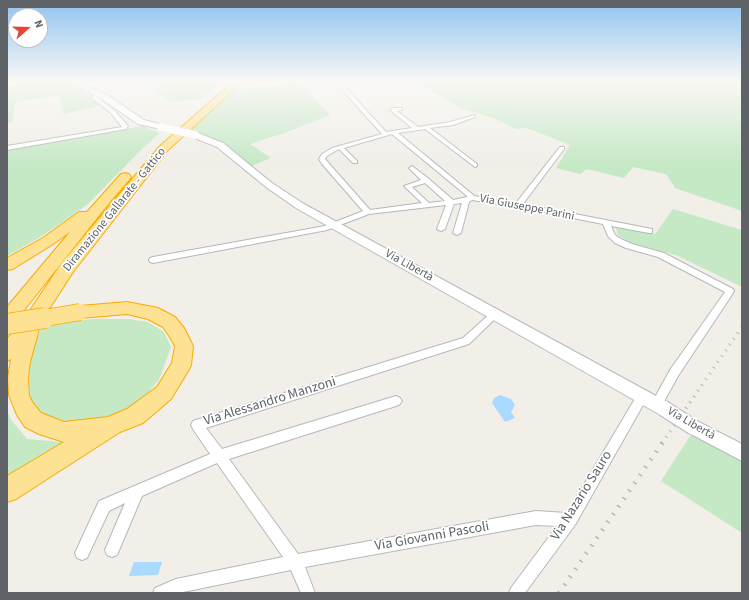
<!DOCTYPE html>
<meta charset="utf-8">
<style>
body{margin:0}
#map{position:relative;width:749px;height:600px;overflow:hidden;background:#f1efe8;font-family:"Source Sans 3",sans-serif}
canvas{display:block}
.frame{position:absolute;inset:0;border:8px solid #5f6368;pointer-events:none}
.north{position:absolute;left:8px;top:8px;width:40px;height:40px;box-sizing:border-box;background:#fff;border:1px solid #bfc1c3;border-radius:50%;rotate:70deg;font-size:11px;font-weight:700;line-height:16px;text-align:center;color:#5f6368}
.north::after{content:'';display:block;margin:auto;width:14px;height:18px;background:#ea4335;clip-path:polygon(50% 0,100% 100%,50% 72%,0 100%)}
</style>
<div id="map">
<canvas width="749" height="600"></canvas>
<div class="frame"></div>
<div class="north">N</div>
</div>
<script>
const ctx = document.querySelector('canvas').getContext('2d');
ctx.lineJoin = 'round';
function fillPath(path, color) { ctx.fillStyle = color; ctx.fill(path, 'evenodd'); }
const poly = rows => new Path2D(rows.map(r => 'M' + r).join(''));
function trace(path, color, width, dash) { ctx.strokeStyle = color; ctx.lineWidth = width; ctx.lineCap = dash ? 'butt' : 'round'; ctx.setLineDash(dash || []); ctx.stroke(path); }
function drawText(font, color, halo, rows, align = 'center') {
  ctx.font = font + ' "Source Sans 3",sans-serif'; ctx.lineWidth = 3.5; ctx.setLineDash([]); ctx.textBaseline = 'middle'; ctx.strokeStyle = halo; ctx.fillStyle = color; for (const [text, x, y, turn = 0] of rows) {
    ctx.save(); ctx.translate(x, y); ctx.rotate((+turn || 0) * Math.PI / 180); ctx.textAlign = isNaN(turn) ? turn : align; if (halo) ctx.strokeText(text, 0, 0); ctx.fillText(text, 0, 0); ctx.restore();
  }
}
fillPath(poly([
 [29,82,70,82,107,104,64,114,58,96,15,102,12,122,7,123,7,87],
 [151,82,222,82,201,99,172,102,158,93],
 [299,82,330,115,284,133,250,144,271,158,251,166,225,144,207,136,192,131,192,129,235,90],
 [416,82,742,82,742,211,675,188,666,174,633,167,624,178,587,169,580,174,556,168,570,145,527,128,516,129,493,118,461,108],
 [143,126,160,133,142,149,88,204,42,236,7,256,7,149],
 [673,209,742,230,742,287,676,255,631,243,618,235,616,228,655,234],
 [93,319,129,319,148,322,164,332,171,347,159,380,136,406,112,417,76,423,47,418,31,400,27,363,33,347,43,325],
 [7,412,12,421,27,439,61,442,68,445,7,483],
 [692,433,742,462,742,533,661,481]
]), '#c5e8c5');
fillPath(poly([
 [500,395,511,399,515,405,511,412,515,418,505,422,492,403,494,398],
 [134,562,162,562,158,575,129,576]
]), '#aadaff');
const street = poly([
 [333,82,337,82,348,90,386,132,412,128,391,111,390,110,393,108,402,108,402,110,397,111,418,127,450,122,475,115,475,117,453,125,430,128,477,164,477,166,475,167,425,129,398,133,472,194,474,196,516,203,560,147,564,147,564,149,523,204,652,229,652,233,649,233,611,226,615,235,621,239,632,244,664,253,733,289,734,291,733,293,678,376,661,407,657,409,653,407,651,404,653,401,670,370,725,292,658,257,626,248,615,243,608,236,603,224,518,207,472,200,469,202,461,233,457,235,453,233,462,203,454,204,445,229,441,231,437,229,446,205,369,214,327,230,153,263,150,262,149,260,150,258,153,257,325,226,363,211,322,164,319,159,322,154,332,148,382,134,344,92,333,82],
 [392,134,467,196,467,197,453,200,429,179,412,166,409,168,421,180,404,186,422,203,370,210,325,159,327,156,339,149,353,163,357,163,357,161,344,148,392,134],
 [425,183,445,201,429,203,412,187,425,183],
 [98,93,100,94,97,97,115,111,128,126,126,129,7,150,7,146,122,127,111,113,92,98,92,96,98,93],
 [495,311,498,312,500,314,498,316,469,344,206,428,222,449,396,396,400,398,402,401,400,404,396,406,229,459,298,554,536,511,567,513,639,392,643,390,647,392,648,395,647,398,575,525,525,593,509,593,511,588,557,526,536,525,305,567,315,593,301,593,291,570,178,593,153,593,155,588,176,579,283,557,217,463,142,496,117,555,112,557,107,555,105,550,125,503,109,511,87,558,82,560,77,558,75,553,99,501,210,454,193,429,191,425,193,421,463,338,492,312,495,311]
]);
const secondary = poly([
 [14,82,25,82,7,87,7,83,14,82],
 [72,82,79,82,109,96,144,120,164,125,165,127,161,129,138,124,103,100,72,82],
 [192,133,198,133,223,143,272,183,304,204,669,403,671,408,669,413,663,415,657,413,296,208,266,187,217,147,192,137,191,135,192,133],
 [693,419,742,444,742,461,687,432,685,427,687,422,693,419]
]);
const highway = poly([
 [233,82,242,82,168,150,73,272,38,326,39,329,30,362,28,378,29,395,32,402,41,413,64,422,108,417,127,409,157,387,172,363,175,346,170,337,163,327,148,319,127,314,80,318,74,317,71,312,74,307,80,306,127,302,158,308,175,317,184,328,193,346,191,365,188,371,171,399,143,423,120,432,16,499,7,502,7,476,64,442,39,434,25,427,17,415,9,395,8,378,11,359,7,361,7,339,31,309,61,264,160,146,233,82],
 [125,173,129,174,131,177,129,180,109,203,13,324,7,326,7,307,70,232,53,244,13,269,7,270,7,258,43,238,79,212,87,212,121,174,125,173]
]);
trace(street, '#b5b8bc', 2);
trace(secondary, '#b6babf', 2);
trace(highway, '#f9ab00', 2);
fillPath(street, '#fff');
fillPath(secondary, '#fff');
fillPath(highway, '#fde293');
trace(poly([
 [662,443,742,327]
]), '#b6b7b8', 3.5, [1, 6]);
trace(poly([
 [559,593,663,442]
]), '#b6b7b8', 4.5, [1.5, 8]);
const secondaryBridgeFar1 = poly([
 [161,127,195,135]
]);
const secondaryBridge = poly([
 [663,408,693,427]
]);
const highwayBridgeFar1 = poly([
 [39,319,80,312]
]);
const highwayBridge = poly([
 [7,324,45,318]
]);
trace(secondaryBridgeFar1, '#b6babf', 8, []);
trace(secondaryBridge, '#b6babf', 17, []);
trace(highwayBridgeFar1, '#f9ab00', 18, []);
trace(highwayBridge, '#f9ab00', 22, []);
trace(secondaryBridgeFar1, '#fff', 8);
trace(secondaryBridge, '#fff', 15);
trace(highwayBridgeFar1, '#fde293', 16);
trace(highwayBridge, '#fde293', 20);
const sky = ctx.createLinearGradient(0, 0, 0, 166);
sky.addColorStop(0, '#8fc3f1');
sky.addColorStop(0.49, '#f9f8f5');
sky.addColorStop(1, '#f9f8f500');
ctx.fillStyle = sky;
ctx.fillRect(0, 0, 749, 166);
drawText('12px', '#5f6368', '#fff', [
 ["Via Giuseppe Parini",527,208,11],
 ["Diramazione Gallarate - Gattico",115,210,-51],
 ["Via Libertà",409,266,29],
 ["Via Libertà",691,424,30]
]);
drawText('14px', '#5f6368', '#fff', [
 ["Via Alessandro Manzoni",270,402,-17],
 ["Via Nazario Sauro",582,496,-58],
 ["Via Giovanni Pascoli",432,537,-10]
]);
</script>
